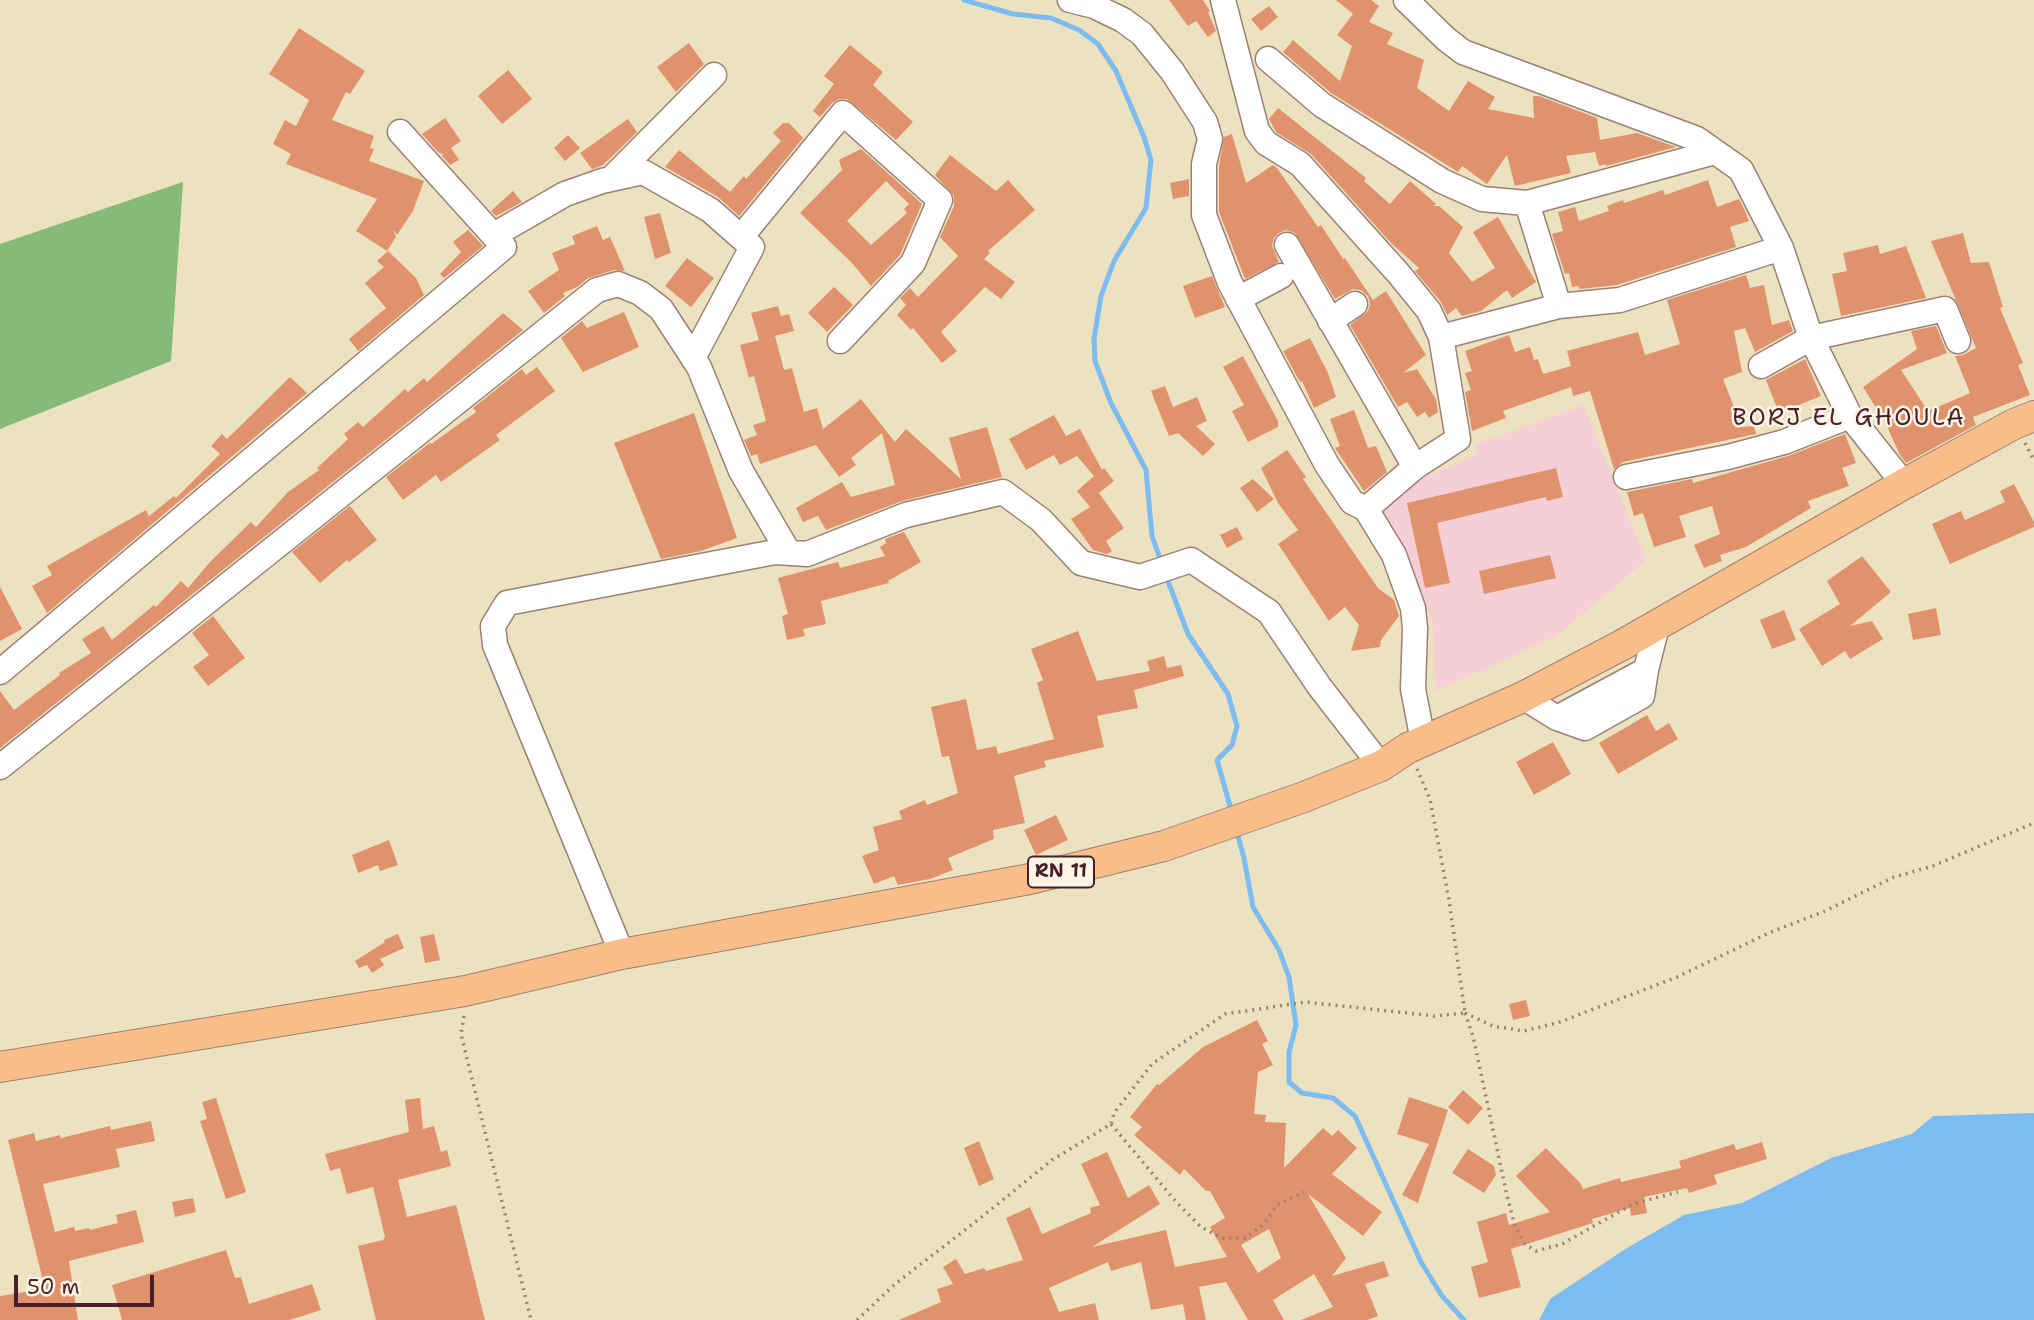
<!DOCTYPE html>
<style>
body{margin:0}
#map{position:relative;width:2034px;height:1320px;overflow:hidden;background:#ede2c0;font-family:"Shantell Sans",sans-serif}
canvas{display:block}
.scale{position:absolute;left:14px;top:1275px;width:140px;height:32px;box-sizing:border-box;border:4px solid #4a1f2b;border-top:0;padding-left:9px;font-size:21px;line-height:24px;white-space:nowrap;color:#4a1f2b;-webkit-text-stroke:5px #fcf5e5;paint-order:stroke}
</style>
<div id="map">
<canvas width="2034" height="1320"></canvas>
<div class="scale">50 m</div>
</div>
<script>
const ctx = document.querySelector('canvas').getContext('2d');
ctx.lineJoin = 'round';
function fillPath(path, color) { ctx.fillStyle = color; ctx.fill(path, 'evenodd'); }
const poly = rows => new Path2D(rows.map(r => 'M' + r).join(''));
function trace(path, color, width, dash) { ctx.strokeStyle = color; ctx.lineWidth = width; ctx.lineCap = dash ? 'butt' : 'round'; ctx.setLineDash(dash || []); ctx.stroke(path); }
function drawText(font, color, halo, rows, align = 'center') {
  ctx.font = font + ' "Shantell Sans",sans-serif'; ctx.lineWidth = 5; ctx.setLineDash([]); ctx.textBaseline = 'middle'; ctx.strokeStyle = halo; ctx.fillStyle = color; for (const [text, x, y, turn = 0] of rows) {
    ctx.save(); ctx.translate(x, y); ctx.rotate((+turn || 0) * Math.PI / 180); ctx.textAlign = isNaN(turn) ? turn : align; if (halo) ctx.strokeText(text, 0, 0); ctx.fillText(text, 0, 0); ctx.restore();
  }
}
fillPath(poly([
 [1584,405,1646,560,1558,635,1436,691,1432,620,1403,554,1379,513,1425,477,1477,455,1474,445]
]), '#f6cfd6');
fillPath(poly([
 [183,182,171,361,0,429,0,244]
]), '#84bb78');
fillPath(poly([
 [2034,1113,2034,1320,1539,1320,1550,1299,1627,1248,1684,1215,1742,1203,1831,1158,1912,1134,1933,1116]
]), '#7dbcf1');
trace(poly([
 [964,0,1013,14,1051,18,1079,30,1098,44,1116,71,1144,137,1151,160,1146,208,1114,261,1101,296,1094,339,1095,361,1111,403,1146,470,1152,536,1162,564],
 [1166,576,1188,634,1228,694,1237,726,1232,745,1217,760,1232,813],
 [1236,829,1244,858,1253,907,1279,950,1289,977,1296,1025,1289,1052,1289,1082,1302,1093,1333,1098,1355,1116,1421,1262,1442,1296,1464,1320]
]), '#7dbcf1', 5);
fillPath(poly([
 [1169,0,1203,0,1210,11,1208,12,1216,31,1208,37,1196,21,1188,26],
 [1336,0,1371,0,1379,6,1369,22,1393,33,1387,44,1424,60,1417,88,1449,111,1468,81,1495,97,1488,109,1534,118,1533,96,1539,96,1597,118,1600,140,1637,133,1676,147,1606,166,1605,164,1599,166,1595,152,1566,156,1571,173,1515,186,1507,155,1487,184,1462,166,1458,172,1331,93,1283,52,1293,40,1340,81,1352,46,1337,35,1353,14],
 [1269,6,1278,17,1261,31,1251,19],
 [299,28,365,71,350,94,346,92,332,120,374,136,370,148,374,149,369,161,424,181,413,211,397,235,393,230,396,237,387,251,356,231,377,199,286,164,291,154,273,144,285,120,296,126,309,100,269,74],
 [689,43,704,64,676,92,657,67],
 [850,45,883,72,873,85,913,122,896,140,847,99,839,99,832,103,820,117,813,111,834,84,824,76],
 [508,70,532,99,502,124,478,96],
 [1278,108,1366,178,1364,181,1390,204,1410,181,1436,204,1434,206,1439,206,1463,227,1449,253,1472,282,1495,268,1473,232,1498,217,1536,282,1512,298,1507,290,1481,311,1462,316,1456,308,1447,315,1441,302,1415,271,1419,268,1392,244,1311,154,1276,132,1269,119],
 [445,118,461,141,451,148,459,160,450,165,442,156,443,154,439,153,422,134],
 [628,119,637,132,603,165,592,169,580,153],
 [783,123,789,123,803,138,739,216,718,197,665,167,679,150,730,192,744,176,746,179,781,141,773,133],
 [1232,134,1246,183,1273,165,1277,168,1318,227,1321,225,1343,259,1345,258,1373,300,1386,291,1426,355,1403,373,1417,369,1436,399,1438,412,1429,418,1425,412,1417,417,1407,402,1398,407,1350,325,1368,311,1370,304,1368,296,1361,290,1353,289,1335,299,1295,233,1286,230,1279,233,1274,238,1272,246,1279,262,1245,279,1219,212,1219,166,1224,137],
 [568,135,580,148,565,161,554,148],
 [861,149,922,204,900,255,871,286,852,263,800,213,842,170,839,160],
 [886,181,909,204,904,209,907,213,871,245,847,221],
 [950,155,996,191,1008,180,1035,210,988,251,990,253,984,259,1015,282,1001,299,985,287,941,332,957,351,942,363,913,328,911,330,897,315,906,305,900,298,910,288,918,297,958,256,940,237,954,206,954,196,935,175],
 [1189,179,1189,196,1173,199,1170,183],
 [1708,180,1717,207,1739,199,1745,211,1749,221,1730,227,1736,247,1617,285,1580,289,1578,286,1572,287,1569,273,1565,274,1552,234,1563,231,1558,212,1575,207,1579,221,1609,211,1607,206,1623,200,1624,203,1663,190,1665,195],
 [513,191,522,202,496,216,491,211],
 [660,213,671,253,655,259,644,217],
 [597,226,603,240,610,237,625,271,614,270,588,278,577,287,563,293,565,296,544,313,528,291,559,270,552,253,575,244,572,236],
 [468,230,483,246,444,278,440,274,461,252,453,242],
 [1963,233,1971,263,1989,262,2003,307,2000,308,2023,363,2018,365,2030,395,1973,417,1976,425,1906,463,1900,455,1885,422,1863,387,1917,349,1911,331,1936,326,1947,353,1901,370,1926,408,1929,407,1931,410,1970,393,1955,356,1963,355,1976,348,1931,241],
 [1878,245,1880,254,1906,246,1926,298,1841,316,1832,274,1847,271,1843,253],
 [388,251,416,278,424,295,358,351,349,339,386,308,365,283,384,267,377,261],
 [687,258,714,278,691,307,665,286],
 [1746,275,1750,288,1764,285,1772,325,1789,320,1793,331,1755,352,1745,328,1734,331,1742,372,1723,379,1742,427,1754,426,1756,434,1623,462,1614,469,1590,391,1573,396,1571,387,1503,411,1506,418,1472,431,1465,392,1471,390,1465,373,1472,371,1465,351,1509,335,1515,352,1530,347,1534,360,1538,359,1543,374,1571,366,1567,351,1638,332,1645,355,1680,344,1667,300],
 [1212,276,1225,307,1195,318,1183,286],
 [834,287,853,305,827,332,808,313],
 [778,306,781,316,789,314,794,331,775,336,784,370,792,368,804,412,817,408,823,429,861,399,895,442,906,429,961,479,949,438,987,427,1002,477,902,501,826,530,818,516,803,522,796,508,842,482,851,497,895,485,882,433,851,458,856,465,839,477,816,445,760,464,757,454,751,456,744,440,757,435,753,425,766,421,754,376,749,378,740,345,759,340,751,313],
 [624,312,639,347,583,372,561,338,582,321,587,328],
 [503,313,523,330,0,748,0,691,14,710,60,675,59,673,91,653,82,639,103,626,112,640,154,605,156,607,181,581,188,588,210,562,251,522,256,527,288,492,319,470,317,468,348,439,344,434,358,422,363,427,405,389,408,392,424,378,427,382],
 [1310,338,1328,373,1336,397,1314,408,1302,381,1300,382,1283,351],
 [1243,356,1278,421,1278,427,1248,442,1232,411,1244,405,1223,367],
 [1805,359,1821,396,1779,413,1766,380],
 [537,367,555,391,496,435,500,440,441,482,436,475,403,500,386,477,430,443,431,444,476,412,473,408,522,369,526,375],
 [290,377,307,393,47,613,32,586,52,575,47,566,146,510,149,516,174,496,176,498,220,454,211,446,222,434,227,439],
 [1165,386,1173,407,1197,397,1207,421,1196,426,1215,444,1203,456,1178,433,1169,436,1151,391],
 [1354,410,1368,448,1376,446,1387,472,1364,491,1335,448,1340,446,1330,419],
 [694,413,737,538,701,551,661,559,614,443],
 [1054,415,1066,436,1080,429,1102,470,1104,468,1114,481,1099,493,1124,528,1106,541,1112,551,1107,554,1093,550,1071,519,1090,507,1077,491,1094,476,1077,456,1060,465,1054,455,1026,470,1009,439],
 [1845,434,1856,463,1842,468,1849,486,1808,501,1811,508,1746,547,1720,555,1722,561,1704,568,1694,545,1720,534,1712,506,1679,516,1686,537,1654,547,1643,513,1634,516,1627,492,1692,479,1693,483,1788,456],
 [1287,450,1306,477,1303,479,1378,588,1394,600,1399,616,1381,640,1380,647,1351,651,1359,625,1345,607,1329,621,1278,544,1298,530,1278,503,1261,468],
 [1556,468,1563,497,1547,501,1546,497,1437,523,1450,583,1425,588,1407,503],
 [1253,479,1274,499,1257,512,1240,488],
 [2014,484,2034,522,2034,527,1950,564,1932,524,1961,511,1965,520,2005,502,2000,491],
 [350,506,377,540,349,562,347,560,320,583,292,552],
 [1237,527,1243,539,1227,548,1220,535],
 [904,532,921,562,888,581,889,583,821,601,826,624,803,629,805,636,787,640,782,616,788,614,778,578,838,562,840,568,885,556,880,547,886,543,885,539],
 [1550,555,1556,578,1484,594,1479,571],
 [1862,556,1891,592,1850,626,1872,621,1883,639,1850,659,1845,651,1822,666,1799,629,1840,604,1827,581],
 [0,587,22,629,0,641],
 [1936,608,1941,635,1913,640,1908,614],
 [1784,610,1796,640,1772,649,1760,620],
 [213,616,245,658,208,686,193,667,209,655,192,633],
 [1078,631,1097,681,1150,671,1147,661,1164,656,1167,668,1181,665,1184,676,1134,690,1138,708,1097,716,1104,747,1044,761,1046,767,1014,776,1025,823,993,830,994,839,948,858,953,870,930,879,898,885,894,876,874,884,862,856,879,850,873,827,902,819,899,811,925,800,927,805,958,793,949,756,942,757,931,707,966,699,977,750,996,746,998,754,1054,739,1037,683,1043,680,1031,649],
 [1647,715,1656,731,1669,723,1678,739,1618,774,1599,743],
 [1553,742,1571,774,1534,795,1516,762],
 [1056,815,1068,840,1036,855,1024,830],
 [389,840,398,865,380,871,378,865,358,873,352,855],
 [398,934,404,948,380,959,384,965,372,973,367,965,359,968,355,961,385,942,384,940],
 [434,934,440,960,425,963,420,937],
 [1526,1000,1530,1016,1513,1020,1509,1004],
 [1257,1020,1268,1041,1262,1044,1273,1065,1258,1072,1254,1114,1266,1115,1265,1122,1286,1123,1284,1168,1323,1128,1332,1136,1338,1130,1357,1148,1332,1174,1382,1212,1363,1236,1308,1194,1346,1258,1332,1276,1384,1261,1389,1276,1365,1284,1378,1316,1367,1320,1301,1320,1333,1307,1314,1274,1273,1300,1284,1320,1248,1320,1226,1282,1199,1287,1206,1320,1186,1320,1183,1304,1151,1310,1141,1262,1111,1271,1108,1262,1049,1288,1059,1312,1095,1303,1099,1320,899,1320,941,1302,937,1289,953,1284,943,1267,956,1259,965,1274,984,1268,986,1271,1023,1260,1006,1218,1030,1207,1042,1234,1091,1213,1090,1208,1100,1205,1081,1164,1107,1152,1128,1198,1149,1185,1160,1204,1092,1247,1166,1230,1175,1267,1227,1257,1210,1227,1225,1218,1210,1191,1206,1191,1184,1169,1180,1175,1134,1135,1142,1127,1130,1117,1157,1084,1159,1085,1203,1047],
 [1269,1229,1281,1258,1258,1273,1241,1245],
 [1463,1090,1483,1108,1468,1125,1448,1107],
 [1409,1097,1448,1110,1418,1203,1402,1195,1429,1144,1397,1134],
 [216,1098,246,1192,226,1199,200,1121,207,1119,202,1102],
 [420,1098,423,1129,434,1126,441,1152,447,1150,451,1166,398,1180,407,1217,456,1205,485,1320,376,1320,358,1246,383,1240,385,1237,373,1187,347,1194,340,1168,330,1171,325,1154,409,1132,405,1100],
 [151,1121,155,1141,116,1149,120,1167,43,1184,55,1232,74,1227,75,1231,89,1228,90,1230,118,1223,116,1215,136,1210,144,1242,69,1261,78,1320,0,1320,0,1296,45,1289,8,1140,34,1133,36,1141,60,1135,61,1138,110,1126,111,1130],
 [979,1141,994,1179,979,1186,964,1148],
 [1762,1142,1767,1159,1714,1175,1717,1184,1689,1193,1687,1188,1644,1197,1647,1213,1631,1216,1630,1208,1592,1219,1593,1223,1511,1249,1521,1287,1479,1298,1471,1267,1488,1262,1477,1222,1506,1213,1509,1225,1550,1212,1516,1176,1546,1148,1581,1184,1583,1189,1620,1178,1621,1182,1681,1168,1679,1161,1734,1144,1736,1150],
 [1468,1149,1494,1166,1496,1175,1484,1193,1452,1173],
 [193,1198,196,1212,175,1217,172,1202],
 [226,1250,235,1278,241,1277,249,1304,312,1284,321,1310,290,1320,122,1320,112,1285]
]), '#e0926d');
const minor = poly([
 [1070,0,1094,6,1123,20,1142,34,1172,71,1205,122,1210,139,1204,164,1204,215,1230,283,1327,465,1352,502,1366,509,1394,555,1413,608,1415,628,1413,689,1423,741],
 [1223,0,1257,131,1266,143,1300,164,1398,273,1429,311,1441,337,1458,439,1415,467,1366,509],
 [1406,0,1446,39,1463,52,1697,139,1741,170,1781,248,1811,338,1850,416,1904,484],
 [1268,59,1322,105,1442,181,1482,199,1527,203,1715,152],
 [611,179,714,75],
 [1527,203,1559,306],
 [494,235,565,194,602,181,643,172,710,210,752,247,693,358],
 [741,237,843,113,940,200,913,263,840,341],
 [1287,245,1415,467],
 [1238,299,1281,276],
 [1330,321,1355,304],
 [1441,337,1559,306,1620,300,1781,248],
 [1761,366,1811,338,1945,309,1958,341],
 [1626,477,1728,457,1784,442,1850,416],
 [0,672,504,247,400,132],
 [1523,697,1557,718,1646,670,1657,626],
 [1557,718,1585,728,1642,696,1646,670],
 [0,767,597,290,618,284,640,293,661,309,699,367,741,471,789,553],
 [622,954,495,645,493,626,507,603,775,552,807,554,906,515,1003,492,1041,520,1081,563,1140,577,1191,560,1269,612,1319,686,1381,766]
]);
const major = poly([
 [0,1067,465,991,622,954,1030,879,1164,846,1304,797,1381,766,1408,748,1523,697,1622,645,1904,484,2014,424,2034,416]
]);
trace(minor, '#9c8076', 27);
trace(major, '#9c8076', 32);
trace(poly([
 [2025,443,2034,460],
 [1465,1013,1493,1026,1524,1031,1560,1022,1677,977,1771,932,1823,912,1894,877,1933,866,2034,823],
 [1465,1013,1473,1036,1507,1196,1515,1226,1525,1244,1536,1251,1562,1244,1633,1204,1678,1192],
 [464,1016,461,1034,531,1320],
 [1111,1124,1177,1203,1201,1227,1222,1238,1245,1238,1264,1224,1277,1205,1304,1192],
 [857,1320,895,1284,978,1220,1052,1160,1111,1124,1114,1113,1152,1064,1225,1014,1306,1002,1434,1016,1465,1013,1449,900,1430,799,1417,769]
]), '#9c8076', 3.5, [2, 5]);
trace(minor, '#fff', 24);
trace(major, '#f8bd89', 30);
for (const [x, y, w] of [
 [1061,872,66]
]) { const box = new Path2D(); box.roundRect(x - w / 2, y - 15.5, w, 31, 5); ctx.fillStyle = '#fcf5e5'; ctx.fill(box); trace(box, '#4a1f2b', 2); }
drawText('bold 19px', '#4a1f2b', null, [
 ["RN 11",1061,872]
]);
ctx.letterSpacing = '2px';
drawText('24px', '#4a1f2b', '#fcf5e5', [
 ["BORJ EL GHOULA",1849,419]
]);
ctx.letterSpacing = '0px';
</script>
